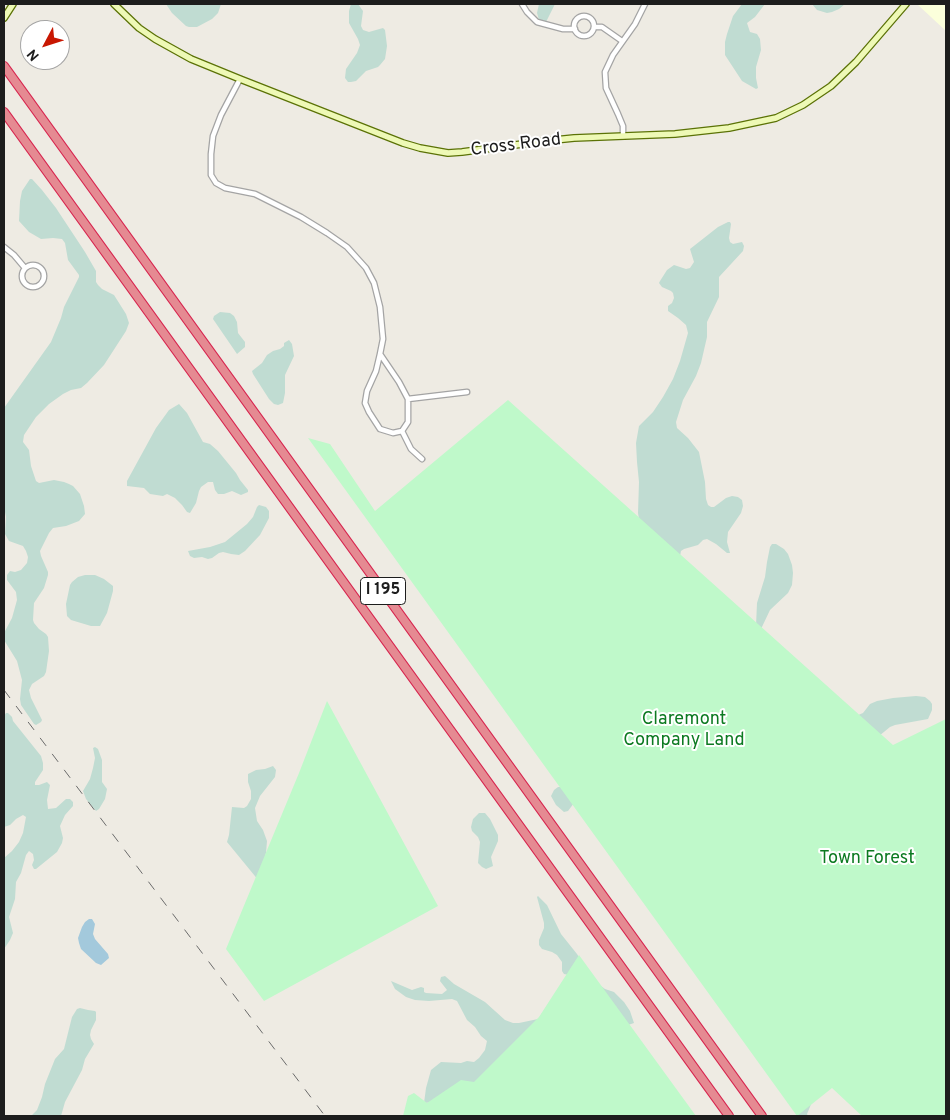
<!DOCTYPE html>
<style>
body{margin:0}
#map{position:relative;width:950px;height:1120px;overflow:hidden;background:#eeebe3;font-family:Overpass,sans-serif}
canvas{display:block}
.frame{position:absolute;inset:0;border:5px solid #1d1d1d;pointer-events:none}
.north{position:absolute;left:20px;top:20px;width:50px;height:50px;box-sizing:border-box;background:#fff;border:1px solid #a5a5a5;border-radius:50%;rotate:230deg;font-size:14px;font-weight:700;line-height:20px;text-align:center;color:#1d1d1d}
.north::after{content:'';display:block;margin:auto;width:18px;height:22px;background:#c81702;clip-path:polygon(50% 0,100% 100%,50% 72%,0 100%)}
</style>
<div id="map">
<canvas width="950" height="1120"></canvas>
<div class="frame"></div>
<div class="north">N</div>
</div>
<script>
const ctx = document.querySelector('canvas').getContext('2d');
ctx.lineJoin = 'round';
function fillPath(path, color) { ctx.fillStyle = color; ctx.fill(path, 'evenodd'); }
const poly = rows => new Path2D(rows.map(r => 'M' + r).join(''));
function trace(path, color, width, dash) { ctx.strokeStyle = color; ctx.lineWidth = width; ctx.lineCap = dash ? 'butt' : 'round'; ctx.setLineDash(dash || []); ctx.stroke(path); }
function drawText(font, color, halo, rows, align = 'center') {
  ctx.font = font + ' Overpass,sans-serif'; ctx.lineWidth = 4; ctx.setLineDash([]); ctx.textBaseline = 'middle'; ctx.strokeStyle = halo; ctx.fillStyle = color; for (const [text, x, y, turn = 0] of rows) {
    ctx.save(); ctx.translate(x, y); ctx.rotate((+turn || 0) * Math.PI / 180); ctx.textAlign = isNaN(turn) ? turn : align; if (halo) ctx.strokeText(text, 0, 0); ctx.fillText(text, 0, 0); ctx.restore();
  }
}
fillPath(poly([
 [917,4,946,4,946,31]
]), '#fbffdb');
fillPath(poly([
 [166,4,221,4,218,13,212,19,197,27,189,27,186,26,172,13],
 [351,4,358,4,363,11,361,26,363,30,369,32,383,28,385,30,387,46,385,59,380,65,378,67,366,71,356,81,351,82,348,82,345,78,346,69,357,53,360,45,358,39,349,23,349,11],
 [539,4,555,4,546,22,543,25,540,23,537,13],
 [742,4,765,4,755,17,747,23,750,32,757,34,760,39,761,50,756,67,756,78,758,88,756,89,742,81,725,55,725,42,727,34,733,16],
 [812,4,845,4,839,9,832,12,827,13,817,10],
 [30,179,32,179,42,190,56,208,85,252,96,271,96,282,98,285,102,289,114,295,126,314,129,323,126,331,104,365,87,383,81,388,71,390,63,394,49,404,36,417,24,435,23,442,29,450,31,466,36,481,39,483,54,480,64,482,69,484,73,486,80,494,84,506,85,514,79,521,66,526,53,528,49,533,40,551,41,556,48,572,48,575,44,588,34,603,33,620,34,623,39,629,46,634,48,637,49,651,46,672,44,676,32,684,29,690,31,698,42,720,41,722,36,725,34,724,21,705,20,699,22,680,17,661,4,640,4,633,12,618,17,600,16,592,7,580,7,575,10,571,15,572,21,570,27,563,28,557,26,551,23,546,9,541,5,534,6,517,5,512,4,512,4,408,51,342,61,318,64,307,79,277,79,275,68,260,65,243,62,239,53,238,41,239,29,232,19,221,20,201,22,191],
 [728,222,730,222,731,224,729,238,730,242,733,244,742,242,744,246,743,251,719,277,719,297,707,322,707,337,701,363,696,376,683,400,676,422,677,428,688,438,699,452,705,482,706,499,708,505,711,507,714,507,726,498,732,496,738,497,742,500,743,506,741,513,728,532,727,542,730,553,727,553,716,544,707,539,703,540,698,545,684,549,681,551,679,562,756,626,757,603,765,577,767,562,770,547,772,544,776,544,784,549,788,554,792,565,793,573,792,585,788,593,770,610,761,629,851,718,863,713,870,704,877,701,893,698,916,696,925,697,930,701,932,704,932,710,928,719,895,725,890,727,879,736,812,1102,807,1114,808,1116,797,1116,641,531,638,513,639,482,637,462,636,443,639,426,653,412,663,397,673,379,680,361,688,333,686,325,678,318,668,311,668,306,672,303,674,298,673,293,671,291,662,287,659,283,660,281,667,270,674,265,686,269,690,268,694,262,690,249,718,227],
 [220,312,230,313,234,316,237,322,238,333,245,342,245,347,237,354,213,319,214,316],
 [289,340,292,344,294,356,285,375,285,393,283,403,278,405,274,404,269,399,253,374,252,371,262,363,267,355,273,351,280,349,284,346,284,343],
 [179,404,187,413,203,442,210,444,218,451,236,473,240,480,248,490,248,492,241,495,232,491,224,494,218,494,215,490,213,482,208,482,201,487,199,491,196,503,190,513,187,512,182,505,175,498,167,494,163,496,150,494,144,488,127,486,127,481,156,428,169,410],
 [259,505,266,507,269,511,269,518,260,535,245,551,239,555,231,554,223,552,219,553,212,558,208,559,202,557,194,558,190,556,188,551,210,547,225,542,247,524,253,517,257,507],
 [85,575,95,575,104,579,113,586,113,591,107,613,100,626,91,626,71,620,67,616,66,604,70,585,72,582,78,577],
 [6,713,8,713,12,717,13,721,41,756,43,763,43,770,35,782,35,785,39,785,47,782,50,785,47,800,48,809,56,808,66,799,70,799,73,802,73,806,65,815,60,826,63,838,62,843,57,852,36,869,34,869,32,865,34,860,33,854,29,851,26,855,21,873,16,882,15,899,9,917,13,933,10,940,4,949,4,858,12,851,19,842,23,833,26,817,23,815,16,819,10,825,4,827,4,716],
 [95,747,98,749,102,760,102,782,107,789,105,799,99,809,96,811,86,799,83,791,90,779,93,768,95,758,93,748],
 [273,766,276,770,275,777,260,796,255,808,257,821,263,830,267,841,266,853,259,881,227,842,229,835,232,807,244,808,247,806,251,799,251,791,248,782,248,774,256,770,265,769],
 [558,787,561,787,574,803,568,811,564,812,556,805,551,796,554,790],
 [479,813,485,813,490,819,498,835,498,841,491,857,493,866,486,869,482,867,478,863,480,842,478,837,472,831,471,827,473,819],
 [538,896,547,905,561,934,577,954,586,968,601,986,605,989,614,992,624,1002,630,1011,634,1023,628,1025,599,1088,424,1103,426,1088,431,1070,441,1062,461,1063,467,1061,474,1062,479,1058,485,1050,487,1041,481,1036,475,1027,467,1020,457,1001,452,999,429,1001,415,1000,406,997,395,989,391,981,412,990,421,987,424,988,424,992,426,993,442,994,447,990,440,981,441,977,445,976,454,984,485,1002,505,1020,513,1023,519,1023,538,1019,569,975,564,974,562,971,562,962,557,955,552,952,542,949,539,945,539,940,544,928,544,923,537,897],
 [80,1008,88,1010,95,1011,96,1012,96,1020,91,1030,90,1035,91,1039,94,1044,85,1059,82,1070,65,1102,61,1116,31,1116,37,1110,42,1097,45,1084,55,1059,64,1049,72,1017,77,1009]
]), '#c0dcd2');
fillPath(poly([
 [508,400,893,745,946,719,946,1116,862,1116,832,1088,797,1116,308,438,330,444,375,511],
 [327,701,438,906,264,1001,226,949,299,773],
 [579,955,696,1116,403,1116,408,1096,414,1093,427,1103,461,1080,474,1082,539,1017]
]), '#bff9ca');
fillPath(poly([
 [89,919,92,919,95,924,93,934,95,939,108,954,109,958,101,965,96,963,81,949,79,943,78,938,82,927,85,922]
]), '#a3c9dc');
const street = poly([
 [522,4,527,12,537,22,563,29,575,29],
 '574 26a10 10 0 1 1 20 0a10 10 0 1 1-20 0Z',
 [594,27,602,27,622,41],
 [240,79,221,115,213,136,211,154,211,175,216,183,225,188,255,194,301,217,327,233,347,247,366,268,374,283,380,307,383,339,380,354,399,382,408,399,408,422,402,431,393,433,380,429,369,412,365,403,367,391,376,371,380,354],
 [623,136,623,126,618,114,606,88,605,72,613,55,635,24,645,4],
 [4,247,14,255,25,268],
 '22 276a11 11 0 1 1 22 0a11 11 0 1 1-22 0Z',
 [408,399,467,392],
 [402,431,411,449,422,459]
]);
const secondary = poly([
 [114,4,139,28,155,39,191,59,240,79,403,143,420,148,448,153,462,152,545,141,574,138,675,134,729,128,776,118,803,105,831,86,856,62,906,4],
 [4,18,13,4]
]);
const highway = poly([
 [4,66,762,1116],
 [4,112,729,1116]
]);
trace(street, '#a4a4a4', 7);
trace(secondary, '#5b7206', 8);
trace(highway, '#d7254f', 10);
trace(street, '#fff', 4.5);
trace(secondary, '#eef9b6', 5.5);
trace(highway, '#e58a92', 8);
trace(poly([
 [4,690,325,1116]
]), '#6b6b6b', 1, [10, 10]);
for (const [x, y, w] of [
 [383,591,45]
]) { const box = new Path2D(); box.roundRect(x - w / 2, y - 13.5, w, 27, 4); ctx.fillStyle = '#fff'; ctx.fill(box); trace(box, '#1d1d1d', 1); }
drawText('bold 16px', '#1d1d1d', null, [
 ["I 195",383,591]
]);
drawText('18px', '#1d1d1d', '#fff', [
 ["Cross Road",516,146,-7]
]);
drawText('18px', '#0c7a21', '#fff', [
 ["Claremont",684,720],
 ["Company Land",684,741],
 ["Town Forest",867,859]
]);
</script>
